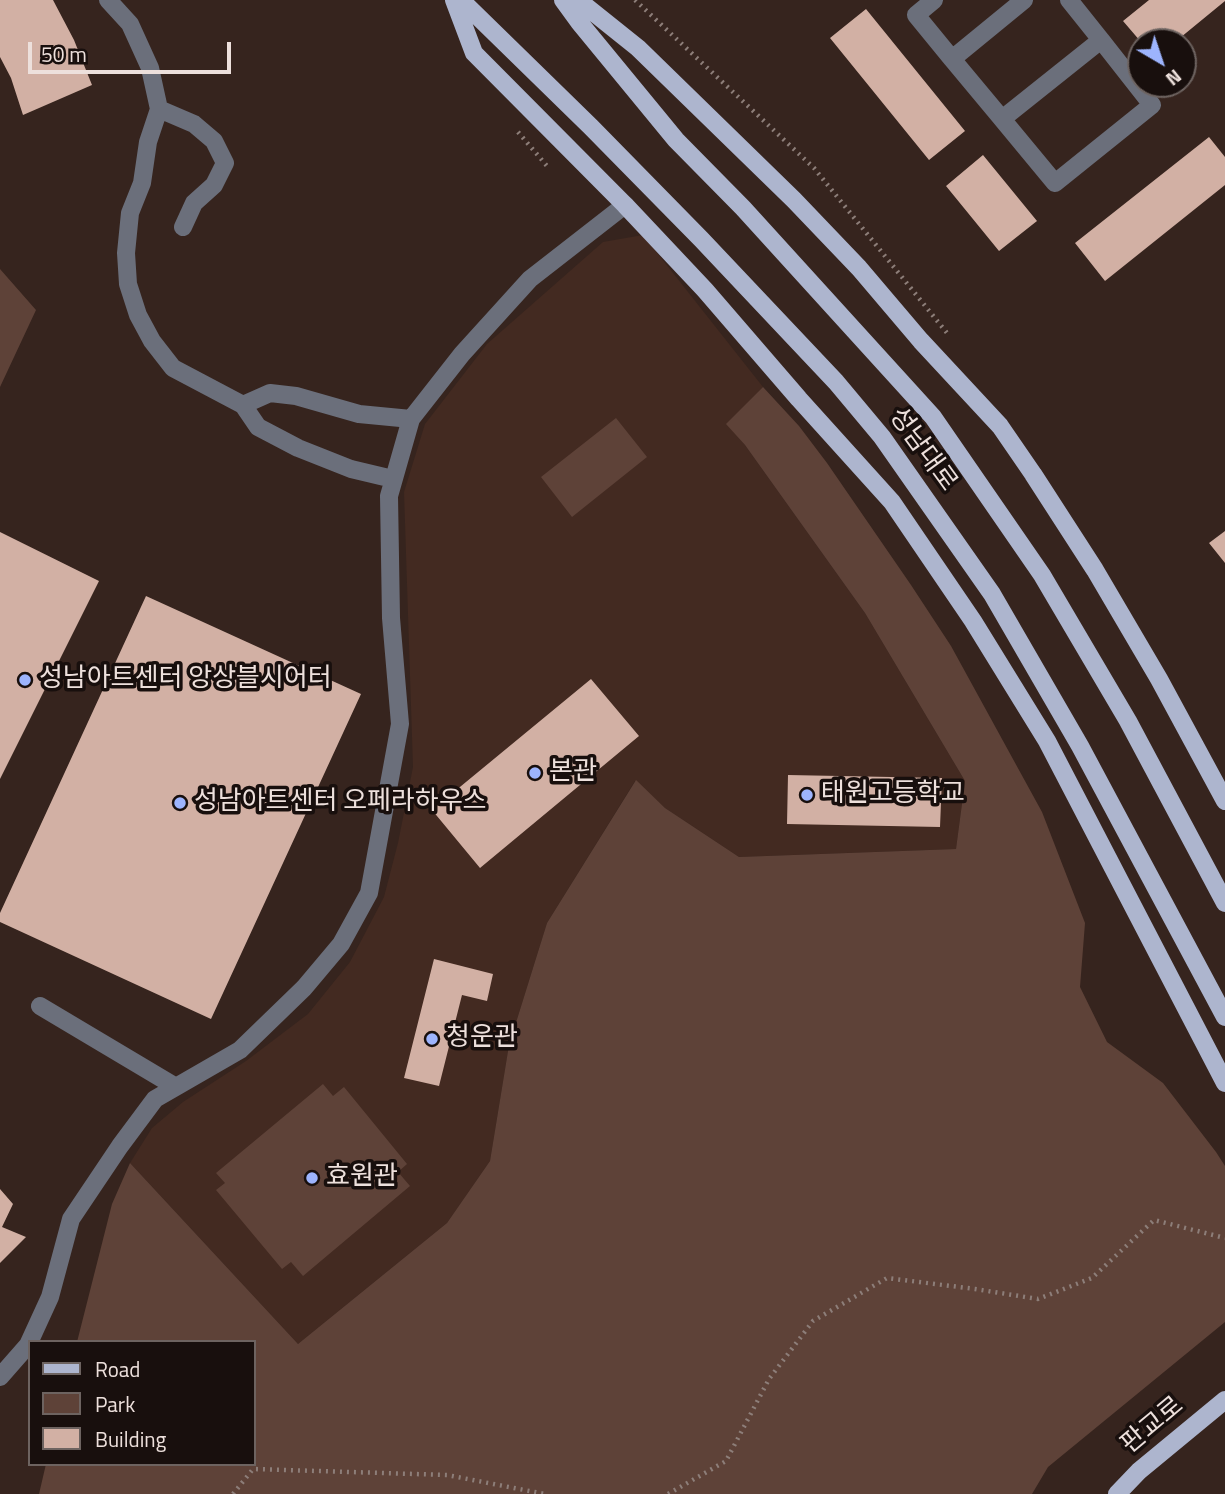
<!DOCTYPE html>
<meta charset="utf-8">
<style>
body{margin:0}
#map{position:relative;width:1225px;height:1494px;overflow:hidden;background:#36241e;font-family:"Titillium Web",sans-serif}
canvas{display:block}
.legend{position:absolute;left:28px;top:1340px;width:228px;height:126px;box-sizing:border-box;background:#180f0d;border:2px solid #6d6360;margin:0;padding:9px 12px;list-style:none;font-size:21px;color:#ede0dc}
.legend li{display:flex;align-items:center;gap:14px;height:35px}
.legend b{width:35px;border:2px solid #6d6360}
.north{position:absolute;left:1127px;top:28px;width:70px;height:70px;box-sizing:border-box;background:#180f0d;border:2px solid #6d6360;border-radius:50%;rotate:141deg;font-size:19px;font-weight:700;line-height:28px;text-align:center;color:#ede0dc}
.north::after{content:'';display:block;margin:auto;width:24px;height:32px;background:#9db4fd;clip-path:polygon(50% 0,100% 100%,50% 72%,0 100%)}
.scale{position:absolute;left:28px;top:42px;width:203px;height:32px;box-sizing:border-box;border:4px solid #ede0dc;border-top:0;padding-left:9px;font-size:21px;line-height:24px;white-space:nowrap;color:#ede0dc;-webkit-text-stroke:5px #180f0d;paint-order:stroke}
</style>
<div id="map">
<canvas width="1225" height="1494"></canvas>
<ul class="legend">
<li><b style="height:9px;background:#adb5ce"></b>Road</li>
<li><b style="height:19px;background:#5e4238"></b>Park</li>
<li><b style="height:19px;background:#d2b0a4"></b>Building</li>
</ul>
<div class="north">N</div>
<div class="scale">50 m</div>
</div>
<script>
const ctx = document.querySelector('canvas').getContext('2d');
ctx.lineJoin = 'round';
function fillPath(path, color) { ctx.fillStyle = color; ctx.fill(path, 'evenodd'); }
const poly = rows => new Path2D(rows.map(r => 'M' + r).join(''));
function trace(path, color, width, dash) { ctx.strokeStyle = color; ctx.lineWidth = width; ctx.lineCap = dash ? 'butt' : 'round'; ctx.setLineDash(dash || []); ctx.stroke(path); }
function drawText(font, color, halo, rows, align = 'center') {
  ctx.font = font + ' "Titillium Web","Noto Sans KR",sans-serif'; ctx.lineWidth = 7; ctx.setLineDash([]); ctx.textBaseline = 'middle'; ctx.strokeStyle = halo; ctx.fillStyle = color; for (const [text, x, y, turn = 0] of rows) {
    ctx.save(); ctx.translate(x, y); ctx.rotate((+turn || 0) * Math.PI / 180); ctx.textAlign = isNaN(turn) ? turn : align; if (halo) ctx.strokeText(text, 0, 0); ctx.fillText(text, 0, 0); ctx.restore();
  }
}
fillPath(poly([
 [643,235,763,387,727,424,745,445,865,613,965,781,956,849,739,857,665,808,635,781,547,923,509,1045,490,1161,447,1223,298,1344,130,1163,152,1128,183,1102,246,1061,308,1014,350,962,384,897,398,843,413,767,404,492,425,424,487,344,603,242]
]), '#432a21');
fillPath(poly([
 [0,269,36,310,0,387],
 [763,387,799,426,827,463,911,585,951,646,1042,812,1085,923,1080,987,1107,1042,1163,1083,1216,1152,1225,1166,1225,1322,1048,1467,1032,1494,39,1494,46,1464,254,1464,254,1342,77,1342,112,1204,130,1163,298,1344,447,1223,490,1161,509,1045,547,923,636,780,665,808,739,857,956,849,965,781,865,613,745,445,726,424],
 [616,418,647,457,572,517,541,477],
 [323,1084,333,1096,344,1087,407,1164,398,1172,410,1186,303,1276,291,1262,282,1269,216,1190,225,1183,216,1173]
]), '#5e4238');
fillPath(poly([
 [0,0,53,0,74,40,92,85,23,115,11,78,0,57],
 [1149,0,1225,0,1225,1,1175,42,1141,42,1123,21],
 [866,9,965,131,929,160,830,38],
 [1209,137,1225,157,1225,185,1105,281,1075,243],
 [983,155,1037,221,999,251,946,186],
 [1225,531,1225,563,1209,543],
 [0,532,99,581,0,779],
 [146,596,361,694,211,1019,0,922,0,913],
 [591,679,639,736,480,868,432,810],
 [788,775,942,778,940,827,787,824],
 [434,959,493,974,487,1001,462,995,439,1086,404,1078],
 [0,1189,13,1204,2,1227,26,1237,0,1263]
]), '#d2b0a4');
trace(poly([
 [635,0,814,168,947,333],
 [518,132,547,166],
 [233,1494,253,1469,447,1475,545,1494],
 [668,1494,726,1461,769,1379,813,1321,887,1278,975,1289,1038,1299,1092,1278,1154,1220,1225,1238]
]), '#8d7e79', 4.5, [2, 5]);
trace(poly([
 [108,0,130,24,150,68,159,109,148,142,142,183,130,213,126,253,128,284,138,315,152,341,173,368,243,405,258,427,298,448,351,469,393,479],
 [934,0,916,15,952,59,1024,0],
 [952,59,1002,119,1101,40,1069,0],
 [159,109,194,124,214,141,225,163,214,185,194,203,183,227],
 [1002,119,1055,183,1152,105,1101,40],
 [243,405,270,393,296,396,359,414,411,419],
 [40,1006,176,1087],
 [0,1377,28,1345,50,1297,71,1219,120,1146,155,1099,240,1050,304,988,341,944,369,893,400,724,391,618,389,496,411,419,462,354,530,279,625,205]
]), '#6b6f7b', 18);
trace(poly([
 [454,0,474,53,625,205,705,290,799,399,892,502,973,621,1047,741,1225,1083],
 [461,0,591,127,701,239,836,382,882,437,992,594,1080,746,1225,1017],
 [563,0,579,22,676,140,743,208,933,417,1042,575,1128,721,1225,903],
 [578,0,638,48,794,200,859,268,921,341,1000,426,1033,474,1095,570,1159,679,1225,801],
 [1117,1494,1139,1471,1225,1400]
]), '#adb5ce', 18);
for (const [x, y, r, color] of [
 [25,680,7,"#9db4fd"],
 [535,773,7,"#9db4fd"],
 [807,795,7,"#9db4fd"],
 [180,803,7,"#9db4fd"],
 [432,1039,7,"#9db4fd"],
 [312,1178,7,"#9db4fd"]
]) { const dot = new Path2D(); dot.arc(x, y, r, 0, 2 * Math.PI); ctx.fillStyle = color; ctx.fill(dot); trace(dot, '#180f0d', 2.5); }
drawText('26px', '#ede0dc', '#180f0d', [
 ["성남대로",922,450,54],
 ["판교로",1153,1426,-40]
]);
drawText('26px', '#ede0dc', '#180f0d', [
 ["성남아트센터 앙상블시어터",39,680],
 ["본관",549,773],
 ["태원고등학교",821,795],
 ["성남아트센터 오페라하우스",194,803],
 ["청운관",446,1039],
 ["효원관",326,1178]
], 'left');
</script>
